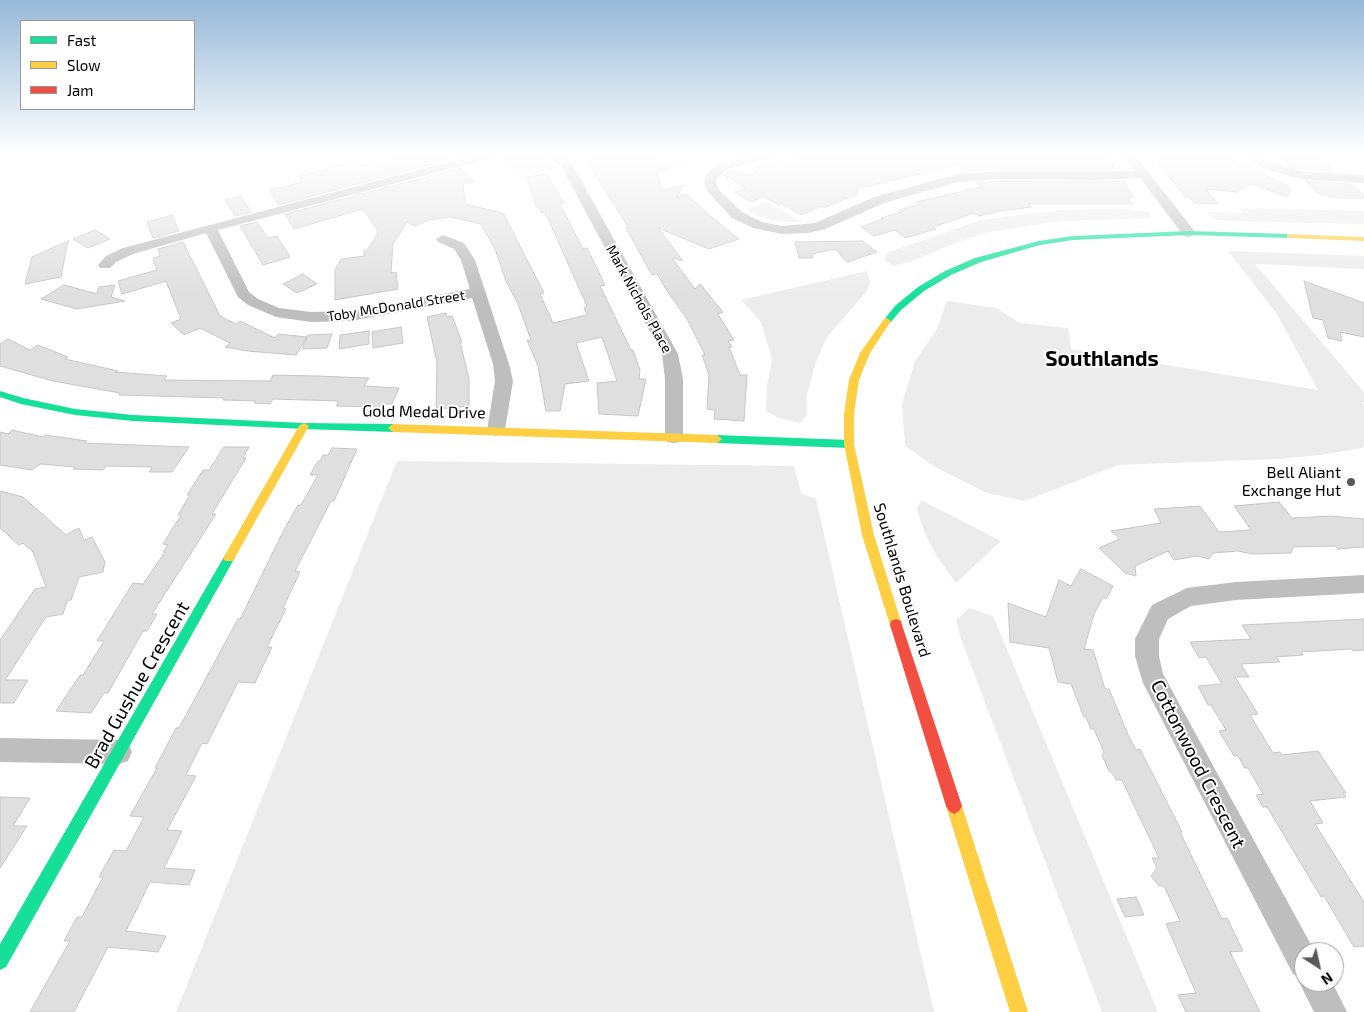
<!DOCTYPE html>
<style>
body{margin:0}
#map{position:relative;width:1364px;height:1012px;overflow:hidden;background:#fff;font-family:"Exo 2",sans-serif}
canvas{display:block}
.legend{position:absolute;left:20px;top:20px;width:175px;height:90px;box-sizing:border-box;background:#fff;border:1px solid #999;margin:0;padding:6px 9px;list-style:none;font-size:15px;color:#000}
.legend li{display:flex;align-items:center;gap:10px;height:25px}
.legend b{width:25px;border:1px solid #999}
.north{position:absolute;left:1294px;top:942px;width:50px;height:50px;box-sizing:border-box;background:#fff;border:1px solid #999;border-radius:50%;rotate:145deg;font-size:14px;font-weight:700;line-height:20px;text-align:center;color:#000}
.north::after{content:'';display:block;margin:auto;width:18px;height:22px;background:#595959;clip-path:polygon(50% 0,100% 100%,50% 72%,0 100%)}
</style>
<div id="map">
<canvas width="1364" height="1012"></canvas>
<ul class="legend">
<li><b style="height:6px;background:#16e098"></b>Fast</li>
<li><b style="height:6px;background:#ffcf43"></b>Slow</li>
<li><b style="height:6px;background:#f24e42"></b>Jam</li>
</ul>
<div class="north">N</div>
</div>
<script>
const ctx = document.querySelector('canvas').getContext('2d');
ctx.lineJoin = 'round';
function fillPath(path, color) { ctx.fillStyle = color; ctx.fill(path, 'evenodd'); }
const poly = rows => new Path2D(rows.map(r => 'M' + r).join(''));
function trace(path, color, width, dash) { ctx.strokeStyle = color; ctx.lineWidth = width; ctx.lineCap = dash ? 'butt' : 'round'; ctx.setLineDash(dash || []); ctx.stroke(path); }
function drawText(font, color, halo, rows, align = 'center') {
  ctx.font = font + ' "Exo 2",sans-serif'; ctx.lineWidth = 4; ctx.setLineDash([]); ctx.textBaseline = 'middle'; ctx.strokeStyle = halo; ctx.fillStyle = color; for (const [text, x, y, turn = 0] of rows) {
    ctx.save(); ctx.translate(x, y); ctx.rotate((+turn || 0) * Math.PI / 180); ctx.textAlign = isNaN(turn) ? turn : align; if (halo) ctx.strokeText(text, 0, 0); ctx.fillText(text, 0, 0); ctx.restore();
  }
}
fillPath(poly([
 [511,154,540,156,552,162,557,169,520,175,499,155],
 [766,202,802,222,774,221,754,214,747,209],
 [1239,208,1364,211,1364,224,1229,221,1217,220,1208,215,1207,212,1243,213],
 [1124,209,1148,212,1150,218,1061,221,989,232,960,241,913,261,894,266,885,261,886,253,981,220,1059,210],
 [1228,251,1364,256,1364,269,1255,264,1364,392,1364,402,1362,402,1364,406,1364,444,1362,448,1320,455,1278,459,1118,465,1025,501,987,493,935,467,905,446,902,404,915,361,937,329,947,301,996,308,1020,323,1068,328,1071,349,1318,390,1277,314],
 [867,271,870,282,867,291,827,337,816,362,807,394,807,415,800,423,779,418,766,411,767,386,772,359,761,322,741,300],
 [397,461,794,466,801,493,816,499,934,1012,176,1012],
 [921,500,1001,541,956,583,938,558,925,534,917,509],
 [969,608,993,616,1158,1012,1102,1012,960,636,956,620]
]), '#ececec');
const building = poly([
 [407,154,445,154,451,159,279,205,269,190,303,182,299,176,328,168,352,162,356,167,407,154],
 [607,154,653,154,653,158,684,163,657,172,662,190,684,185,677,197,687,194,708,214,739,239,709,249,658,228,683,261,672,258,695,289,700,284,723,312,718,314,734,340,728,341,732,347,729,347,740,375,747,375,744,421,714,419,715,410,707,409,709,375,702,355,705,355,686,317,669,294,657,274,652,275,626,228,628,227,586,159,607,154],
 [813,154,936,154,939,156,1022,154,1024,157,1104,154,1115,169,999,169,964,172,957,165,856,189,857,194,824,208,822,206,801,215,782,204,778,205,764,197,750,202,735,192,745,188,724,175,728,171,746,175,760,170,757,168,813,154],
 [1279,155,1317,156,1335,171,1301,169,1290,166,1279,155],
 [1156,157,1230,157,1240,167,1246,165,1291,188,1287,197,1252,184,1237,192,1206,189,1218,204,1194,203,1190,197,1186,197,1158,164,1162,164,1156,157],
 [461,168,475,181,463,184,465,204,503,213,544,293,540,294,553,323,587,315,584,308,587,306,545,212,542,213,538,206,536,206,527,177,546,174,564,203,560,204,583,249,587,248,605,285,600,286,631,350,633,350,640,370,639,379,646,379,638,416,599,414,597,383,617,381,602,337,576,343,589,381,565,384,560,411,546,411,538,366,527,340,531,340,518,304,506,281,495,249,481,224,451,217,429,220,415,226,407,222,393,244,391,273,396,272,398,289,335,300,335,270,341,259,364,256,364,250,367,250,379,232,363,209,294,229,285,214,461,168],
 [999,181,1123,181,1134,197,1129,197,1131,199,1128,199,1132,204,1029,204,1032,207,999,211,980,216,974,213,933,227,936,229,905,238,895,230,874,236,861,227,882,219,881,218,901,212,898,210,920,204,916,202,981,187,976,183,999,181],
 [1306,181,1351,184,1364,195,1364,198,1338,198,1319,194,1306,181],
 [241,196,251,212,235,216,225,200,241,196],
 [172,215,179,231,153,238,147,222,172,215],
 [257,222,268,238,277,236,290,257,263,265,240,226,257,222],
 [95,230,110,239,88,248,73,239,95,230],
 [68,241,61,277,25,284,32,257,68,241],
 [862,241,877,252,847,262,835,249,812,254,813,258,799,258,795,242,862,241],
 [183,242,220,316,236,324,240,321,275,338,278,334,307,337,296,355,247,351,225,347,230,343,200,328,184,335,171,323,181,319,166,281,122,294,118,281,157,270,153,258,160,256,158,249,183,242],
 [303,274,317,284,297,293,283,284,303,274],
 [1304,281,1364,303,1364,337,1340,332,1342,341,1328,338,1323,320,1313,318,1304,281],
 [64,285,97,294,99,287,115,285,111,297,125,301,77,309,41,299,64,285],
 [446,313,447,317,452,316,462,342,460,342,469,379,469,406,439,409,439,408,436,408,437,362,427,317,446,313],
 [401,327,403,343,373,348,372,332,401,327],
 [369,331,369,344,339,349,340,335,369,331],
 [332,334,327,348,302,349,308,335,332,334],
 [8,339,30,350,38,345,68,357,65,359,118,371,115,372,167,376,164,380,270,381,273,375,317,376,369,378,364,386,399,388,392,404,380,404,379,407,336,406,339,401,273,399,270,404,254,403,256,401,223,400,224,398,119,395,120,393,53,381,0,366,0,344,8,339],
 [12,430,43,437,45,435,87,441,85,443,189,447,172,472,149,472,152,467,106,466,103,470,73,469,75,467,40,464,32,470,0,465,0,432,8,434,12,430],
 [224,447,249,447,243,458,246,458,212,514,216,514,152,614,157,614,147,631,143,631,108,693,104,693,91,713,56,711,80,675,83,675,104,641,97,641,133,583,143,584,165,552,163,552,168,545,163,544,181,515,178,515,190,495,187,495,203,470,209,470,224,447],
 [332,448,357,449,334,501,331,501,295,571,300,572,283,608,286,609,267,647,272,647,255,683,238,682,207,744,202,743,186,775,196,776,167,830,182,831,164,868,195,870,189,885,150,882,126,931,166,936,158,952,108,947,74,1012,30,1012,70,941,64,941,77,917,82,917,103,877,99,877,114,850,126,851,144,817,130,816,157,768,155,768,176,728,179,728,238,619,240,619,285,528,298,505,301,505,318,475,310,475,318,461,320,461,323,455,328,455,332,448],
 [0,491,23,497,66,535,79,528,84,540,92,537,105,562,103,572,79,577,71,600,67,601,63,614,46,617,5,680,28,680,14,703,0,703,0,640,35,589,46,587,33,552,23,543,19,545,0,528,0,491],
 [1279,502,1292,518,1330,516,1364,519,1364,547,1338,549,1335,546,1293,547,1291,553,1252,554,1238,551,1213,553,1209,559,1197,556,1174,560,1168,551,1135,566,1136,576,1125,573,1099,548,1120,539,1111,531,1161,523,1154,509,1200,506,1219,532,1251,530,1234,506,1279,502],
 [1081,569,1113,586,1106,599,1103,597,1094,614,1084,649,1093,650,1105,689,1109,689,1129,737,1136,750,1140,749,1182,832,1180,832,1222,919,1227,918,1243,951,1230,952,1260,1012,1186,1012,1178,995,1196,993,1166,924,1180,921,1164,886,1159,886,1151,876,1157,868,1152,858,1159,858,1122,780,1116,780,1113,774,1109,771,1102,755,1104,752,1094,729,1091,729,1086,717,1084,717,1071,684,1058,682,1049,648,1010,642,1008,603,1046,617,1059,580,1071,586,1081,569],
 [1364,619,1364,650,1353,651,1352,649,1301,652,1303,655,1276,657,1280,662,1241,664,1249,677,1235,677,1258,714,1250,715,1273,753,1280,752,1281,755,1318,751,1346,793,1343,793,1346,797,1310,801,1323,823,1315,824,1364,902,1364,946,1354,947,1324,896,1321,897,1267,807,1263,807,1256,795,1263,794,1248,768,1245,768,1238,756,1234,756,1219,731,1226,730,1211,705,1208,705,1198,686,1222,684,1206,657,1199,658,1190,642,1251,639,1242,625,1364,619],
 [0,797,30,798,13,826,27,826,0,868,0,797],
 [1136,897,1144,915,1125,917,1117,899,1136,897]
]);
fillPath(building, '#dfdfdf');
trace(building, '#c7c7c7', 1);
fillPath(poly([
 [478,154,497,154,495,157,218,230,249,292,258,299,279,308,311,312,351,311,470,289,461,260,454,249,438,242,436,239,443,235,464,243,475,260,509,364,513,381,505,430,502,434,496,436,490,434,487,430,495,381,493,364,472,298,351,321,311,322,276,317,248,305,238,297,206,233,133,254,116,262,110,268,100,268,98,265,106,256,123,248,478,154],
 [541,154,561,154,572,164,678,354,683,379,683,437,681,442,674,443,667,442,665,437,665,379,662,354,561,166,541,154],
 [756,154,775,154,773,157,728,169,718,177,716,182,719,190,742,212,762,222,782,226,815,223,874,197,957,174,999,171,1135,171,1122,154,1134,154,1196,233,1189,237,1184,236,1140,178,1098,180,999,179,958,182,884,203,825,229,808,233,782,234,753,228,732,218,707,191,704,182,708,172,720,163,756,154],
 [1244,154,1258,154,1271,162,1301,171,1364,175,1364,183,1300,179,1263,168,1244,154],
 [1364,575,1364,593,1236,600,1191,606,1168,619,1159,639,1159,656,1163,674,1315,952,1304,952,1304,982,1332,982,1347,1012,1314,1012,1299,982,1301,977,1293,974,1143,683,1135,656,1135,639,1152,605,1187,588,1236,582,1364,575],
 [0,738,119,740,128,743,132,752,128,761,119,764,0,762,0,738]
]), '#bebebe');
fillPath(poly([
 [1189,231,1290,234,1294,236,1290,238,1189,235,1073,240,1040,245,981,262,951,275,924,291,901,310,890,323,884,323,883,321,895,306,918,287,945,271,975,258,1039,241,1073,236,1189,231],
 [0,391,23,398,75,409,133,415,304,423,393,424,398,428,393,432,304,429,133,421,75,415,21,404,0,397,0,391],
 [717,435,849,440,854,444,849,448,717,443,712,439,717,435],
 [229,553,233,555,235,558,233,561,6,967,0,970,0,944,225,555,229,553]
]), '#16e098');
fillPath(poly([
 [1287,234,1364,237,1364,241,1290,238,1287,238,1287,234],
 [887,318,891,321,870,353,859,380,854,414,854,444,874,535,902,625,901,629,896,631,891,629,890,625,862,535,844,444,844,414,849,380,860,353,884,319,887,318],
 [304,423,309,426,233,561,225,561,223,558,225,555,299,426,304,423],
 [393,424,717,435,722,439,717,443,393,432,388,428,393,424],
 [954,798,959,801,962,806,1028,1012,1010,1012,946,806,949,801,954,798]
]), '#ffcf43');
fillPath(poly([
 [896,619,901,621,902,625,962,806,959,811,954,814,949,811,946,806,890,625,891,621,896,619]
]), '#f24e42');
const sky = ctx.createLinearGradient(0, 0, 0, 296);
sky.addColorStop(0, '#97b8d8');
sky.addColorStop(0.52, '#fff');
sky.addColorStop(1, '#ffffff00');
ctx.fillStyle = sky;
ctx.fillRect(0, 0, 1364, 296);
for (const [x, y, r, color] of [
 [1351,482,5,"#595959"]
]) { const dot = new Path2D(); dot.arc(x, y, r, 0, 2 * Math.PI); ctx.fillStyle = color; ctx.fill(dot); trace(dot, '#fff', 2); }
drawText('14px', '#000', '#fff', [
 ["Mark Nichols Place",639,299,61],
 ["Toby McDonald Street",396,306,-9]
]);
drawText('16px', '#000', '#fff', [
 ["Gold Medal Drive",424,412,1],
 ["Southlands Boulevard",902,580,73]
]);
drawText('16px', '#000', '#fff', [
 ["Bell Aliant",1341,473],
 ["Exchange Hut",1341,491]
], 'right');
drawText('19px', '#000', '#fff', [
 ["Brad Gushue Crescent",137,685,-60],
 ["Cottonwood Crescent",1198,764,63]
]);
drawText('bold 21px', '#000', '#fff', [
 ["Southlands",1102,359]
]);
</script>
